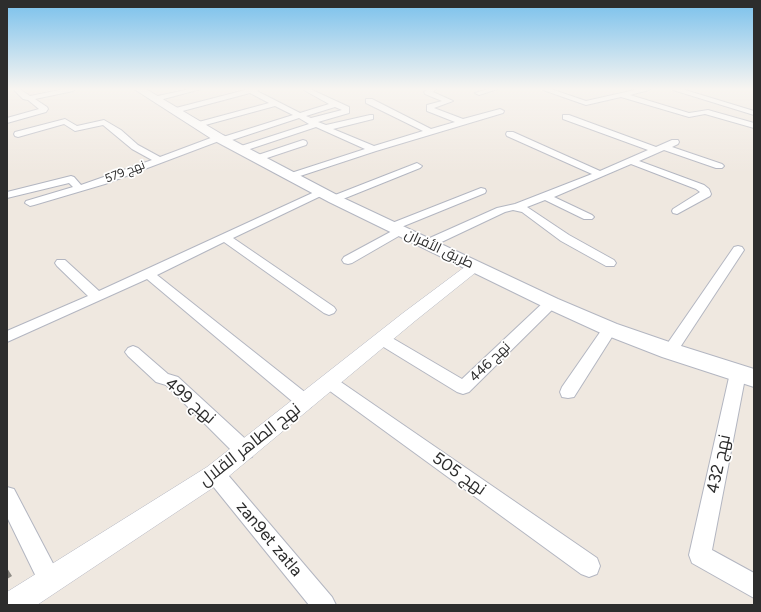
<!DOCTYPE html>
<meta charset="utf-8">
<style>
body{margin:0}
#map{position:relative;width:761px;height:612px;overflow:hidden;background:#efe8e0;font-family:Figtree,sans-serif}
canvas{display:block}
.frame{position:absolute;inset:0;border:8px solid #2d2d2d;pointer-events:none}
</style>
<div id="map">
<canvas width="761" height="612"></canvas>
<div class="frame"></div>
</div>
<script>
const ctx = document.querySelector('canvas').getContext('2d');
ctx.lineJoin = 'round';
const poly = rows => new Path2D(rows.map(r => 'M' + r).join(''));
function trace(path, color, width, dash) { ctx.strokeStyle = color; ctx.lineWidth = width; ctx.lineCap = dash ? 'butt' : 'round'; ctx.setLineDash(dash || []); ctx.stroke(path); }
function fillPath(path, color) { ctx.fillStyle = color; ctx.fill(path, 'evenodd'); }
function drawText(font, color, halo, rows, align = 'center') {
  ctx.font = font + ' Figtree,Cairo,sans-serif'; ctx.lineWidth = 3.5; ctx.setLineDash([]); ctx.textBaseline = 'middle'; ctx.strokeStyle = halo; ctx.fillStyle = color; for (const [text, x, y, turn = 0] of rows) {
    ctx.save(); ctx.translate(x, y); ctx.rotate((+turn || 0) * Math.PI / 180); ctx.textAlign = isNaN(turn) ? turn : align; if (halo) ctx.strokeText(text, 0, 0); ctx.fillText(text, 0, 0); ctx.restore();
  }
}
const minor = poly([
 [13,89,20,89,30,96,64,89,76,89,73,91,35,99,47,107,48,109,46,112,7,123,7,118,39,109,28,100,23,99,13,89],
 [190,89,201,89,156,101,152,99,153,97,190,89],
 [245,89,260,89,257,91,300,113,329,104,302,89,310,89,349,107,349,113,318,122,326,125,370,115,373,115,373,119,333,129,374,146,423,131,366,103,366,99,372,99,431,129,455,122,427,111,427,105,442,101,425,94,424,92,428,89,436,89,433,92,453,101,434,108,463,119,500,109,504,111,503,113,376,151,291,179,288,178,286,176,288,174,365,149,316,127,241,152,237,149,238,147,309,124,299,118,226,142,219,141,105,184,34,205,30,206,25,203,26,201,73,187,69,183,7,198,7,192,71,176,74,177,81,185,152,160,132,149,103,125,75,131,64,124,18,137,15,136,14,134,15,132,65,119,77,126,104,120,121,130,138,145,160,157,216,136,219,135,223,137,293,115,275,106,198,127,194,125,195,123,269,103,250,93,175,113,171,111,172,109,245,90,245,89],
 [335,107,342,110,311,118,306,116,335,107],
 [488,89,498,89,479,95,475,93,488,89],
 [542,89,551,89,586,101,639,89,650,89,649,90,630,95,689,113,708,110,754,123,754,128,705,114,689,117,621,97,586,105,543,90,542,89],
 [672,89,682,89,754,111,754,115,673,90,672,89],
 [563,115,569,115,656,147,672,140,678,140,679,142,678,144,672,147,722,164,724,166,722,168,716,168,664,150,639,161,704,185,709,189,711,194,710,196,677,214,673,213,672,211,673,209,700,192,696,189,631,164,554,197,592,215,594,217,592,219,584,219,545,200,527,207,569,235,614,260,616,263,614,266,606,266,561,241,522,212,513,210,505,212,431,247,423,247,421,244,423,241,497,208,515,204,592,174,507,136,506,134,507,132,513,132,600,171,648,150,563,119,563,115],
 [303,140,306,141,307,143,306,145,258,161,253,158,255,156,303,140],
 [417,163,422,166,420,168,338,201,334,202,329,199,330,197,417,163],
 [481,188,485,189,486,191,485,193,399,228,404,229,406,231,404,233,352,263,348,264,344,263,342,260,344,257,394,230,387,229,385,227,387,225,481,188],
 [321,189,325,190,326,192,325,194,233,238,334,307,336,310,334,313,329,315,324,313,224,242,157,275,311,397,314,402,311,407,305,409,299,407,147,279,7,342,7,331,88,296,57,266,55,263,57,260,65,260,99,291,321,189],
 [738,246,742,247,744,250,675,355,670,356,665,355,662,351,665,347,734,247,738,246],
 [551,299,556,300,558,303,556,306,469,392,463,394,457,392,377,343,374,339,377,335,382,334,387,335,462,379,546,300,551,299],
 [610,324,615,325,617,329,574,397,568,398,562,397,560,392,562,387,605,325,610,324],
 [133,346,138,348,168,374,178,377,252,445,254,451,252,457,245,459,238,457,166,385,156,382,128,356,125,352,128,348,133,346],
 [738,367,744,369,746,373,712,550,754,573,754,598,692,563,689,555,730,373,732,369,738,367],
 [329,376,335,378,597,558,600,566,597,574,589,577,581,574,323,386,321,382,323,378,329,376],
 [215,465,222,468,332,597,336,605,309,605,208,480,205,474,208,468,215,465],
 [7,487,14,489,58,573,61,581,58,589,50,592,42,589,7,517,7,487]
]);
const tertiary = poly([
 [475,261,480,263,483,266,480,269,415,321,223,481,37,605,7,605,7,592,207,467,403,313,470,263,475,261]
]);
const secondary = poly([
 [134,89,146,89,223,135,339,196,558,299,617,324,678,345,754,369,754,387,662,357,603,334,544,307,329,202,215,141,134,89]
]);
trace(minor, '#b3b6c1', 2);
trace(tertiary, '#b3b6c1', 1);
trace(secondary, '#b3b6c1', 2);
fillPath(minor, '#fff');
fillPath(tertiary, '#fff');
fillPath(secondary, '#fff');
fillPath(poly([
 [7,568,12,576,7,579]
]), '#8e8b85');
const sky = ctx.createLinearGradient(0, 0, 0, 174);
sky.addColorStop(0, '#78c0ec');
sky.addColorStop(0.51, '#f8f5f1');
sky.addColorStop(1, '#f8f5f100');
ctx.fillStyle = sky;
ctx.fillRect(0, 0, 761, 174);
drawText('12px', '#2d2d2d', '#fff', [
 ["نهج 579",125,172,-21]
]);
drawText('14px', '#2d2d2d', '#fff', [
 ["طريق الأفران",439,249,25],
 ["نهج 446",490,362,-44]
]);
drawText('17px', '#2d2d2d', '#fff', [
 ["نهج 499",190,401,41],
 ["نهج الطاهر القلال",250,445,-38],
 ["نهج 432",719,464,-78],
 ["نهج 505",459,474,35],
 ["zan9et zatla",269,539,50]
]);
</script>
